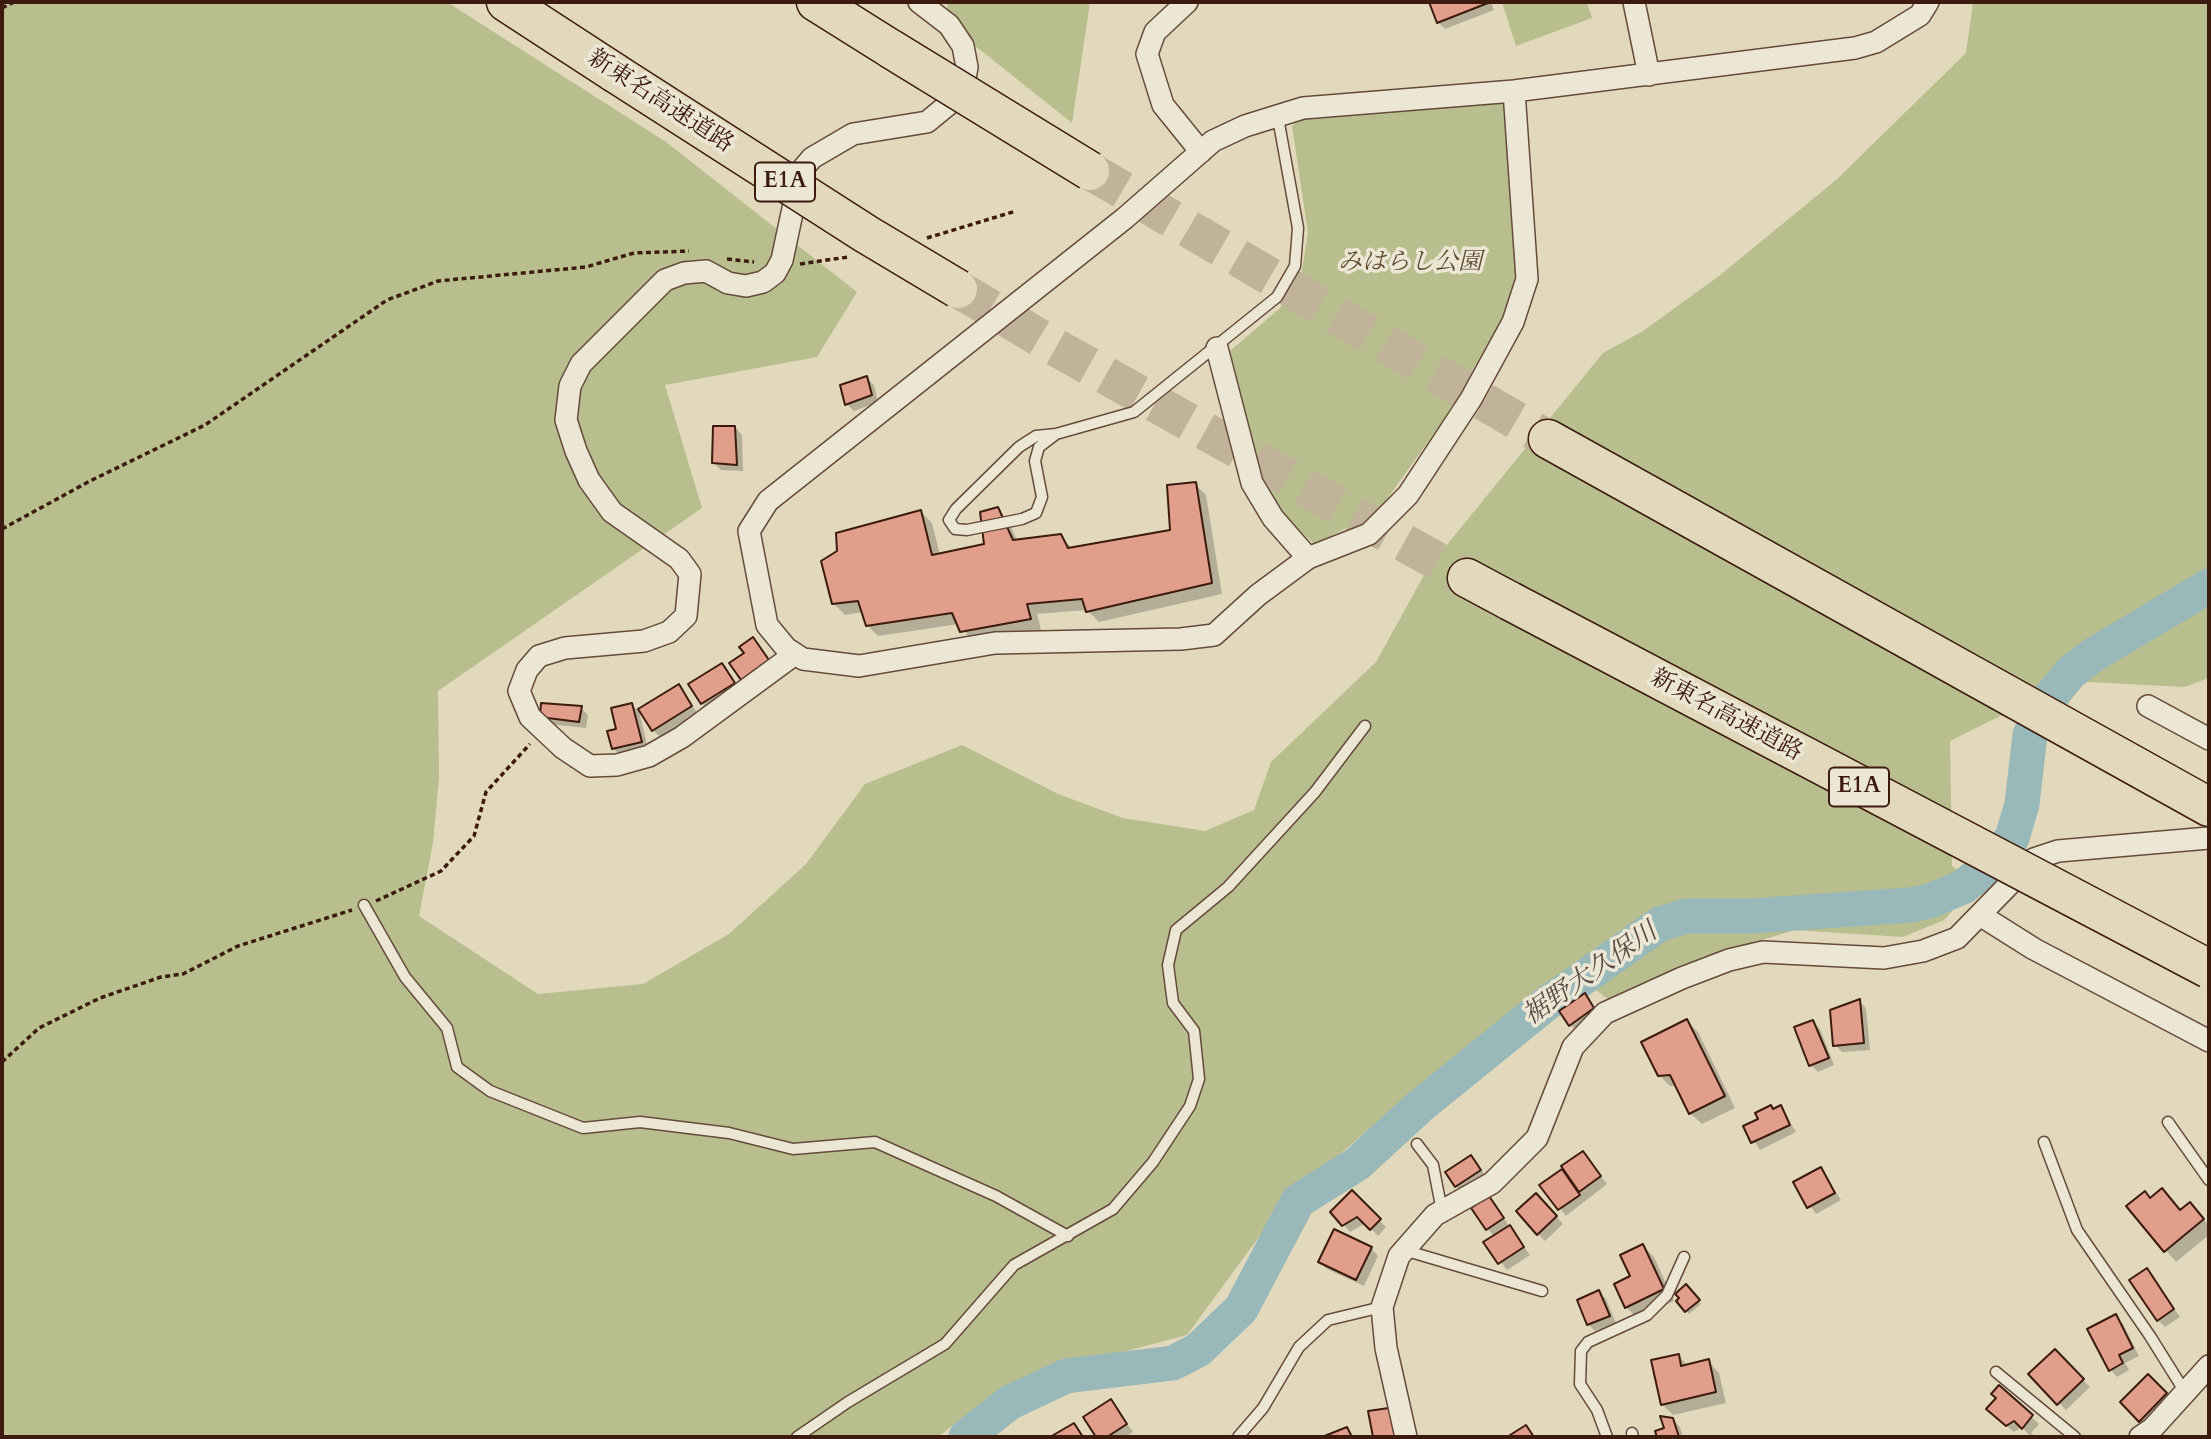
<!DOCTYPE html>
<meta charset="utf-8">
<style>
body{margin:0}
#map{position:relative;width:2211px;height:1439px;overflow:hidden;background:#e2d9bd;font-family:Cardo,serif}
canvas{display:block}
.frame{position:absolute;inset:0;border:4px solid #3c1a0e;pointer-events:none}
</style>
<div id="map">
<canvas width="2211" height="1439"></canvas>
<div class="frame"></div>
</div>
<script>
const ctx = document.querySelector('canvas').getContext('2d');
ctx.lineJoin = 'round';
function fillPath(path, color) { ctx.fillStyle = color; ctx.fill(path, 'evenodd'); }
const poly = rows => new Path2D(rows.map(r => 'M' + r).join(''));
function trace(path, color, width, dash) { ctx.strokeStyle = color; ctx.lineWidth = width; ctx.lineCap = dash ? 'butt' : 'round'; ctx.setLineDash(dash || []); ctx.stroke(path); }
function drawText(font, color, halo, rows, align = 'center') {
  ctx.font = font + ' Cardo,"Noto Serif JP",serif'; ctx.lineWidth = 7; ctx.setLineDash([]); ctx.textBaseline = 'middle'; ctx.strokeStyle = halo; ctx.fillStyle = color; for (const [text, x, y, turn = 0] of rows) {
    ctx.save(); ctx.translate(x, y); ctx.rotate((+turn || 0) * Math.PI / 180); ctx.textAlign = isNaN(turn) ? turn : align; if (halo) ctx.strokeText(text, 0, 0); ctx.fillText(text, 0, 0); ctx.restore();
  }
}
fillPath(poly([
 [2,2,447,2,666,142,857,292,817,357,665,385,702,508,438,691,439,778,433,843,419,916,538,994,643,984,729,934,806,864,865,784,962,745,1058,794,1123,818,1205,831,1254,810,1271,762,1376,662,1428,568,1603,353,1643,331,1719,276,1836,180,1966,53,1973,2,2209,2,2209,678,2184,687,2071,681,1950,741,1952,866,1978,882,1944,920,1903,937,1795,930,1711,955,1609,1000,1577,975,1435,1073,1286,1200,1187,1335,1040,1374,975,1408,938,1437,2,1437],
 [947,2,1090,2,1072,123,949,25],
 [1502,2,1587,2,1592,18,1516,46],
 [1497,99,1510,110,1516,283,1502,319,1443,421,1377,513,1314,544,1271,504,1258,477,1230,351,1279,309,1300,282,1308,233,1292,126,1306,113]
]), '#b8be8e');
fillPath(poly([
 [1431,2,1491,2,1494,10,1445,29,1438,22],
 [866,378,874,385,878,402,854,411,847,404],
 [735,427,742,435,743,471,721,470,714,463],
 [1195,484,1206,495,1222,594,1099,622,1087,610,1037,614,1041,630,973,642,959,624,878,636,867,625,863,612,845,615,833,603,921,512,932,523,940,555,986,546,997,509,1008,521,1018,542,1060,536,1073,549,1172,531],
 [722,665,740,690,709,710,702,703],
 [678,686,698,714,660,737,653,730],
 [632,705,639,711,648,749,621,756,613,748,618,730],
 [581,708,588,715,586,728,549,724,542,717],
 [1584,996,1600,1016,1577,1031,1570,1024],
 [1859,1001,1866,1008,1870,1050,1842,1052,1835,1045],
 [1687,1021,1698,1032,1735,1108,1702,1124,1690,1113,1677,1086,1670,1086,1659,1075],
 [1813,1022,1820,1029,1834,1065,1818,1072,1811,1065],
 [1780,1107,1796,1132,1760,1150,1745,1127],
 [1583,1153,1607,1184,1566,1216,1542,1185],
 [1471,1157,1487,1177,1463,1193,1456,1186],
 [1821,1169,1841,1200,1816,1214,1795,1183],
 [2162,1191,2181,1212,2201,1216,2209,1226,2209,1235,2176,1262,2128,1206,2151,1200],
 [1352,1193,1386,1227,1378,1236,1366,1223,1350,1232,1332,1212],
 [1489,1198,1530,1255,1507,1270,1486,1242,1495,1236,1487,1229],
 [1543,1202,1563,1224,1545,1241,1538,1234],
 [1643,1246,1654,1257,1674,1301,1637,1318,1626,1307],
 [1371,1248,1378,1256,1364,1286,1327,1269,1320,1262],
 [2146,1270,2180,1317,2165,1327,2158,1320],
 [1686,1286,1701,1304,1689,1314,1678,1301],
 [1599,1292,1606,1299,1616,1323,1595,1331,1588,1324],
 [2115,1317,2123,1324,2139,1356,2125,1363,2129,1370,2117,1377,2110,1369],
 [2055,1351,2090,1387,2066,1410,2031,1374],
 [1678,1355,1688,1366,1708,1361,1719,1373,1726,1403,1673,1415,1662,1404],
 [2148,1377,2173,1402,2147,1427,2122,1402],
 [2000,1387,2039,1424,2031,1433,2036,1437,2031,1437,2022,1427,2014,1432,1995,1416],
 [1110,1401,1133,1432,1125,1437,1098,1437,1085,1418],
 [1672,1419,1680,1427,1683,1437,1659,1437,1657,1432,1666,1430]
]), '#0003');
trace(poly([
 [966,1437,1009,1403,1066,1376,1173,1363,1198,1350,1241,1309,1298,1201,1357,1164,1419,1107,1546,1004,1660,924,1686,916,1752,916,1910,905,1930,901,1963,887,1983,871,2012,838,2022,804,2030,735,2040,710,2070,673,2093,655,2209,586]
]), '#98b8ba', 35);
const building = poly([
 [1429,2,1487,2,1488,3,1437,23,1429,2],
 [867,376,872,395,845,405,840,385,867,376],
 [713,426,735,426,737,465,712,463,713,426],
 [1196,482,1212,583,1086,612,1082,599,1027,604,1031,619,960,632,952,613,866,626,858,601,832,604,821,561,837,551,836,533,921,510,932,555,984,544,980,512,998,507,1013,540,1061,534,1068,548,1170,530,1167,485,1196,482],
 [753,637,769,660,741,680,729,663,744,653,739,647,753,637],
 [722,663,735,683,701,704,688,684,722,663],
 [679,684,692,706,652,731,638,709,679,684],
 [541,703,582,706,579,722,540,717,541,703],
 [632,703,642,742,612,749,607,731,616,729,611,708,632,703],
 [1585,993,1594,1008,1569,1026,1559,1011,1585,993],
 [1860,999,1864,1043,1833,1046,1830,1010,1860,999],
 [1687,1019,1725,1096,1689,1114,1670,1075,1658,1076,1641,1042,1687,1019],
 [1813,1020,1829,1058,1809,1066,1794,1027,1813,1020],
 [1771,1105,1773,1109,1781,1105,1790,1125,1751,1143,1743,1126,1758,1119,1755,1113,1771,1105],
 [1583,1151,1601,1176,1579,1192,1561,1166,1583,1151],
 [1471,1155,1481,1170,1455,1187,1445,1172,1471,1155],
 [1821,1167,1835,1193,1807,1208,1793,1182,1821,1167],
 [1562,1169,1580,1195,1558,1210,1539,1185,1562,1169],
 [2162,1188,2180,1210,2190,1202,2204,1219,2164,1252,2126,1206,2145,1191,2150,1198,2162,1188],
 [1352,1190,1381,1219,1370,1230,1357,1217,1342,1226,1330,1212,1352,1190],
 [1536,1193,1557,1216,1537,1235,1516,1211,1536,1193],
 [1489,1196,1504,1218,1486,1230,1471,1208,1489,1196],
 [1510,1225,1524,1247,1498,1264,1483,1242,1510,1225],
 [1334,1229,1372,1247,1356,1280,1318,1262,1334,1229],
 [1643,1244,1664,1289,1625,1308,1614,1284,1630,1276,1620,1255,1643,1244],
 [2147,1268,2174,1309,2157,1321,2129,1280,2147,1268],
 [1686,1284,1700,1300,1685,1312,1676,1301,1679,1298,1675,1294,1686,1284],
 [1599,1290,1610,1316,1587,1325,1577,1300,1599,1290],
 [2116,1314,2133,1348,2119,1355,2123,1363,2109,1371,2087,1329,2116,1314],
 [2055,1349,2084,1379,2057,1405,2028,1374,2055,1349],
 [1679,1354,1681,1366,1709,1359,1716,1392,1661,1405,1651,1360,1679,1354],
 [2148,1374,2167,1393,2139,1422,2120,1402,2148,1374],
 [1999,1385,2033,1415,2022,1429,2014,1421,2006,1426,1986,1409,1996,1398,1991,1394,1999,1385],
 [1111,1399,1127,1424,1107,1437,1096,1437,1083,1417,1111,1399],
 [1389,1408,1395,1437,1373,1437,1368,1411,1389,1408],
 [1660,1416,1673,1418,1679,1437,1657,1437,1655,1431,1664,1428,1660,1416],
 [1074,1423,1083,1437,1050,1437,1074,1423],
 [1526,1425,1534,1437,1507,1437,1526,1425],
 [1347,1427,1352,1437,1322,1437,1347,1427]
]);
fillPath(building, '#e19e8b');
trace(building, '#3c1a0e', 2);
trace(poly([
 [1090,171,1548,439],
 [958,289,1055,347,1467,578]
]), '#c1b39a', 38, [38, 19]);
const service = poly([
 [1056,434,1036,436,1019,447,956,509,949,520,955,529,967,530,1022,519,1036,513,1042,497,1035,461,1039,447,1056,434,1134,412,1277,297,1295,266,1298,228,1278,118],
 [364,905,405,977,447,1028,457,1067,490,1091,583,1128,640,1122,729,1133,793,1149,875,1142,996,1196,1068,1236],
 [2168,1122,2209,1180],
 [2044,1142,2077,1230,2150,1336,2185,1392],
 [1417,1144,1433,1165,1442,1211],
 [1404,1250,1542,1291],
 [1996,1372,2075,1437],
 [1632,1433,1633,1437],
 [797,1437,848,1402,945,1344,1014,1265,1113,1209,1153,1162,1190,1106,1199,1079,1194,1031,1173,1003,1168,965,1176,930,1228,887,1315,792,1365,726],
 [1238,1437,1263,1408,1299,1347,1328,1320,1382,1307],
 [1607,1437,1597,1410,1580,1384,1581,1351,1588,1342,1647,1315,1667,1295,1684,1257]
]);
const minor = poly([
 [1187,2,1155,32,1147,54,1163,105,1201,152],
 [1634,2,1649,75],
 [1514,91,1527,279,1513,322,1471,399,1408,495,1369,534,1308,558,1258,595,1214,635,1181,639,995,643,859,666,803,659,786,648,767,625,749,531,768,501,1125,218,1213,141,1245,126,1303,108,1514,91,1855,48,1876,42,1920,15,1928,2],
 [1217,348,1252,483,1273,518,1308,558],
 [795,654,682,737,649,756,617,765,590,766,563,748,530,717,519,691,527,670,539,656,565,648,644,641,669,632,686,616,690,574,679,559,612,512,589,480,576,451,566,420,570,386,581,364,665,280,684,273,706,271,728,283,746,286,763,282,775,273,782,260,801,171,812,158,853,134,927,122,955,99,964,84,967,67,963,46,949,25,919,2],
 [2148,706,2209,739],
 [1980,915,2034,949,2209,1041],
 [1406,1437,1386,1348,1382,1307,1399,1256,1435,1215,1492,1183,1537,1138,1573,1047,1605,1013,1682,978,1729,960,1763,952,1884,958,1923,951,1957,938,2034,859,2058,851,2209,838],
 [2140,1437,2152,1429,2209,1366]
]);
const motorway = poly([
 [506,2,615,73],
 [816,2,891,49],
 [1548,439,2209,807],
 [1467,578,1510,601]
]);
trace(service, '#664a3a', 13);
trace(minor, '#664a3a', 24);
trace(motorway, '#3c1a0e', 41);
trace(poly([
 [2,8,14,2],
 [927,238,1016,211],
 [727,259,754,262],
 [800,264,848,257],
 [2,529,90,481,205,425,387,300,438,281,586,267,634,253,689,251],
 [376,901,441,871,474,836,486,792,530,744],
 [2,1062,39,1028,100,998,161,977,183,974,238,946,352,910]
]), '#3c1a0e', 3.5, [5, 3.5]);
trace(service, '#ece6d4', 10);
trace(minor, '#ece6d4', 21);
trace(motorway, '#e2d9bd', 38);
const motorwayBridge = poly([
 [891,49,1090,171],
 [615,73,866,234,958,289],
 [1510,601,2209,969]
]);
trace(motorwayBridge, '#3c1a0e', 41, []);
trace(motorwayBridge, '#e2d9bd', 38);
for (const [x, y, w] of [
 [785,182,60],
 [1859,787,60]
]) { const box = new Path2D(); box.roundRect(x - w / 2, y - 19.5, w, 39, 5); ctx.fillStyle = '#ece6d4'; ctx.fill(box); trace(box, '#3c1a0e', 2); }
drawText('bold 23px', '#3c1a0e', null, [
 ["E1A",785,182],
 ["E1A",1859,787]
]);
drawText('24px', '#3c1a0e', '#ece6d4', [
 ["新東名高速道路",660,102,33],
 ["新東名高速道路",1726,716,28]
]);
drawText('italic 24px', '#614b34', '#ece6d4', [
 ["みはらし公園",1410,263]
]);
drawText('italic 26px', '#584942', '#ece6d4', [
 ["裾野大久保川",1591,975,-35]
]);
</script>
